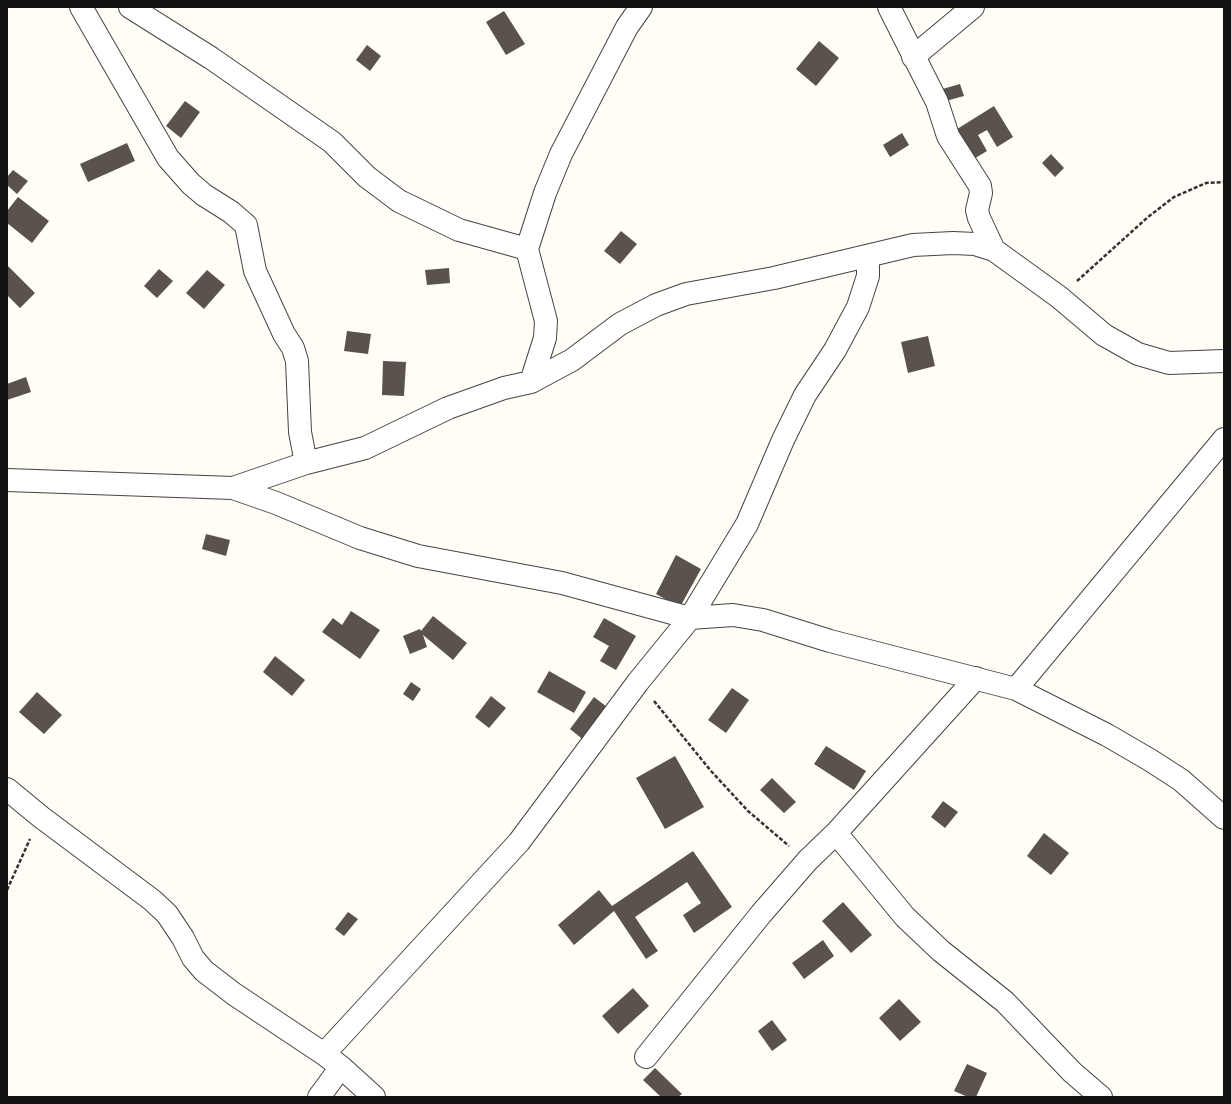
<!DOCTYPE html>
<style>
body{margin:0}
#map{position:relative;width:1231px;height:1104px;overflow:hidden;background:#fffdf5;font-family:Bitter,serif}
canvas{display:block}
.frame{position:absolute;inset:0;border:8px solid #111;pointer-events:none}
</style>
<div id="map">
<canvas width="1231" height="1104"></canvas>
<div class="frame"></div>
</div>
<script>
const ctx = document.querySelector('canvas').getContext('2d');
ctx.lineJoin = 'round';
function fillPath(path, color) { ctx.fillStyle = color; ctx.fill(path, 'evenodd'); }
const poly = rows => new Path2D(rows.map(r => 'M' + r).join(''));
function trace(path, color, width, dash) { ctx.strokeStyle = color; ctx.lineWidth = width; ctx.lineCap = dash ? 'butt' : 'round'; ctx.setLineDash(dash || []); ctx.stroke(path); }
fillPath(poly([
 [504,11,525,44,506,55,486,22],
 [819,41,839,58,816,86,796,69],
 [367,45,381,56,370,71,356,60],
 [960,84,964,96,942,102,939,90],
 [185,101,200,112,181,138,166,126],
 [994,106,1013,137,997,147,987,130,978,135,987,151,972,160,954,131],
 [902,133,909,145,890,157,883,145],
 [127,143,135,161,88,182,80,164],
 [1051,154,1064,168,1055,177,1042,163],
 [13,170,28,181,17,194,7,185,7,177],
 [18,197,49,221,32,243,7,223,7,211],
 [621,231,637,244,620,264,604,251],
 [8,266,35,293,20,308,7,295],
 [449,268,450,283,427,285,425,270],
 [159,269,173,281,157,298,144,286],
 [207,270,225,285,204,309,186,293],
 [347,331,371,334,368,354,344,351],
 [928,336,935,366,908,373,901,342],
 [383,361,406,362,404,396,382,395],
 [26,377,31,392,7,400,7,384],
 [206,534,230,540,226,556,202,549],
 [676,555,701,569,680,607,656,594],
 [351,611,380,630,360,659,322,632,333,618,342,625],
 [433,616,467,643,453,660,423,635,427,647,410,654,403,636,420,629,421,631],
 [604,618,636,636,616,670,600,661,609,646,593,637],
 [275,656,305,680,292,696,263,672],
 [549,671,586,692,574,713,537,692],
 [411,682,421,689,413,701,403,694],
 [732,688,749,700,726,733,708,720],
 [37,692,62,715,44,734,19,712],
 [491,696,506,708,489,728,475,717],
 [594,697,611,710,586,742,570,729],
 [826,746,866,771,854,790,814,764],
 [675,756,704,807,665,829,636,778],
 [772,778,796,802,784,813,760,790],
 [943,801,958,812,945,828,931,817],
 [1044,833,1069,853,1051,875,1027,856],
 [693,851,732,907,694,933,683,915,701,903,687,882,635,917,658,951,646,959,614,911,574,945,558,925,599,890,612,906],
 [843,902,872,935,851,953,822,921],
 [348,912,358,919,344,936,335,929],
 [823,940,834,956,804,979,792,963],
 [633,988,649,1006,618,1034,602,1016],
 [899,999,921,1022,900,1041,879,1018],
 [772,1020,787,1040,772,1051,758,1031],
 [967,1064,987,1073,976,1097,968,1097,954,1091],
 [655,1068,682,1094,678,1097,661,1097,643,1080]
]), '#5a524d');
const minor = poly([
 [81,7,168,158,191,184,204,195,231,212,246,225,255,271,284,334,293,348,297,361,300,432,306,463],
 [130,7,211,58,332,142,367,177,399,201,459,230,527,249],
 [889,7,937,102,948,136,980,186,981,193,977,210,979,218,994,250],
 [913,57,973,7],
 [531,382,545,338,546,321,527,249,545,193,561,154,627,27,641,7],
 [7,480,233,488,276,503,360,538,418,556,562,583,690,618,733,615,763,620,830,641,1016,689,1107,735,1150,760,1181,780,1224,818],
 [233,488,306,463,365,448,448,408,504,388,531,382,572,360,620,324,656,305,686,294,774,278,913,245,953,243,975,244,994,250,1059,297,1104,335,1138,354,1169,363,1224,361],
 [1016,689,1224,439],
 [7,789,41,817,152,900,167,914,183,938,193,958,204,971,234,994,324,1054,341,1067,374,1097],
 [836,833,905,917,941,951,1005,1002,1072,1072,1101,1097],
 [324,1054,519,842,638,682,690,618,747,524,783,440,805,395,835,350,858,307,868,276,868,256],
 [646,1057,761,914,808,860,836,833,976,678],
 [319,1097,341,1067]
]);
trace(minor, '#444', 24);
trace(poly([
 [1077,281,1148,217,1174,197,1206,183,1224,182],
 [654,701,711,771,748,811,789,846],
 [7,890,30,839]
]), '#333', 2.5, [4, 2]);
trace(minor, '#fff', 22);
</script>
